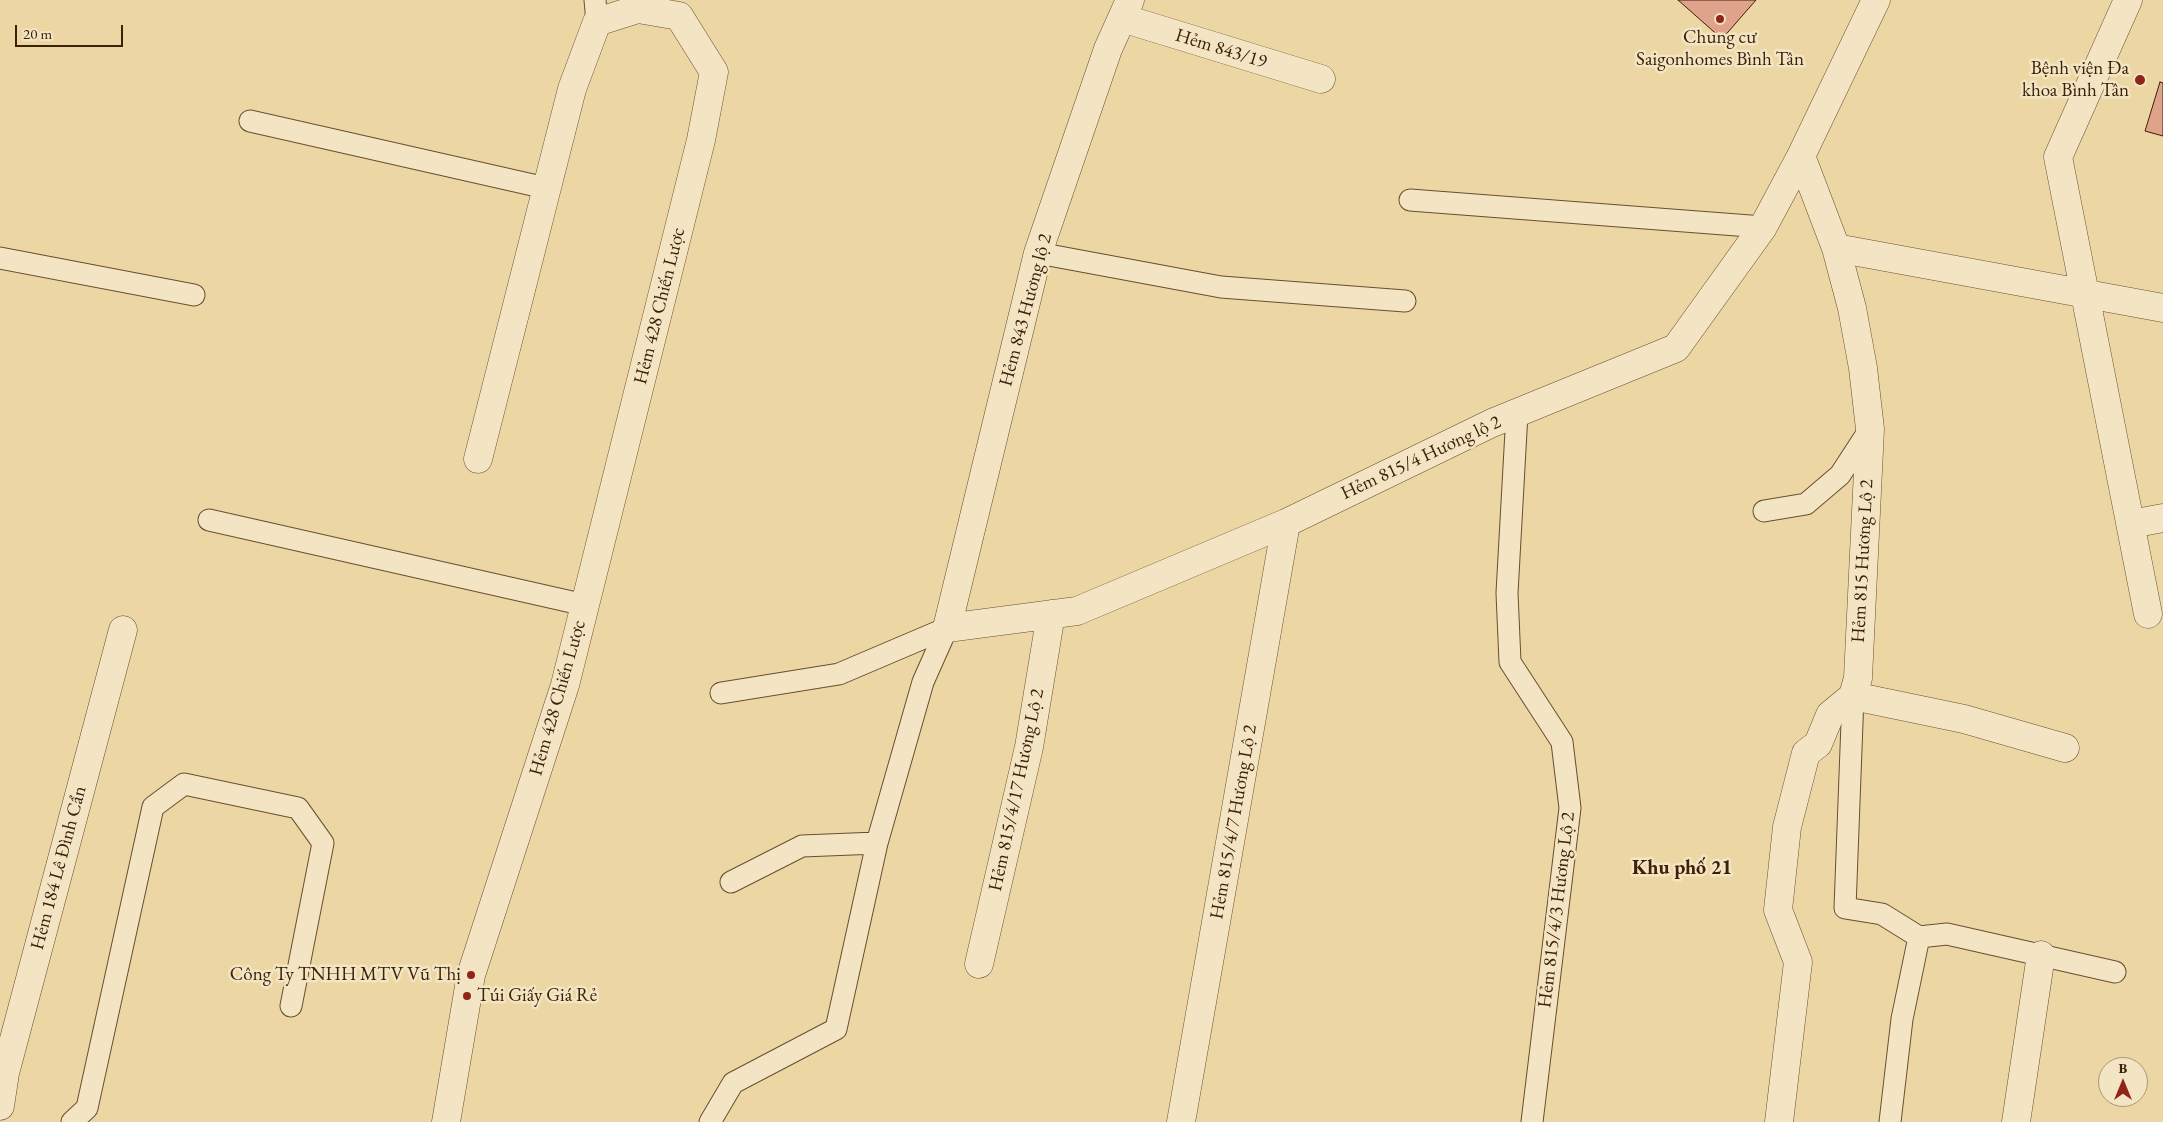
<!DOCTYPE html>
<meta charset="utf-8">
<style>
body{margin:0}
#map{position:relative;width:2163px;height:1122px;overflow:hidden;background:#ecd7a4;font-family:"EB Garamond",serif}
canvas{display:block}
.north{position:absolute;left:2098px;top:1057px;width:50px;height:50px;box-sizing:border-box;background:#f3e5c4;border:1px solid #aa9679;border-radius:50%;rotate:0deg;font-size:14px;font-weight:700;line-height:20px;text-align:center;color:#3c2008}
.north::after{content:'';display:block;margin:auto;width:18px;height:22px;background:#8f2418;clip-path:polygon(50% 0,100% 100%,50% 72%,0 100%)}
.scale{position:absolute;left:15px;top:25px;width:108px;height:22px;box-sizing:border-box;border:2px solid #3c2008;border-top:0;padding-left:6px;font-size:15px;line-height:18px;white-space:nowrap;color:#3c2008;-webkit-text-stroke:4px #f3e5c4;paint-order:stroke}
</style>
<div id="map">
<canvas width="2163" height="1122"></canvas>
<div class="north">B</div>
<div class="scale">20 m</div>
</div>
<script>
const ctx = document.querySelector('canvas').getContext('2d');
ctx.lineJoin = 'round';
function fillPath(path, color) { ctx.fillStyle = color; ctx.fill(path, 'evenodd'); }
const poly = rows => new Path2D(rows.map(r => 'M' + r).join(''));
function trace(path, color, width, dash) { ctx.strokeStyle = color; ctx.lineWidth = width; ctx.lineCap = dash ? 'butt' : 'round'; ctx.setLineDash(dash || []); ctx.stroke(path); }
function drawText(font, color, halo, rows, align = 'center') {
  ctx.font = font + ' "EB Garamond",serif'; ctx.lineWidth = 5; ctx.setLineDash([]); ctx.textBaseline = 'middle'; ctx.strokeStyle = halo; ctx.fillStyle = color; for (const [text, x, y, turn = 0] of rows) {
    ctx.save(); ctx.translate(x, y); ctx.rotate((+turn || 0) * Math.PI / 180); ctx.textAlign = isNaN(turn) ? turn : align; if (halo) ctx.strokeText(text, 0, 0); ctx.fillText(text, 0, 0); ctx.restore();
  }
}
const building = poly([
 [1678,0,1756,0,1722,39,1678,0],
 [2160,82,2163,83,2163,136,2145,131,2160,82]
]);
fillPath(building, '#dfa38b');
trace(building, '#3c2008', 1);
const service = poly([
 [595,0,597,22],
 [250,121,546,188],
 [1410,200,1763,227],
 [1038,253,1221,287,1405,301],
 [0,258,194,295],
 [1517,413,1507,593,1510,662,1562,742,1570,808,1532,1122],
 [1764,511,1806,504,1840,475,1870,429],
 [209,520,585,605],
 [721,693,839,674,947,628],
 [1853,696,1845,908,1882,914,1919,937,1947,934,2115,972],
 [731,882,802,846,877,843,923,682,947,628],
 [72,1122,87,1108,153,807,184,784,298,808,323,843,291,1006],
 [710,1122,733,1083,836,1029,877,843],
 [1890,1122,1902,1019,1919,937]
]);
const minor = poly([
 [1130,0,1108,49,1038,253,947,628,1077,611,1286,523,1492,423,1676,348,1763,227,1801,156,1876,0],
 [2128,0,2058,157,2148,614],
 [1122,18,1321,79],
 [1836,248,2163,308],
 [2131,524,2163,518],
 [1853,696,1964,719,2065,748],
 [979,964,1029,747,1051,614],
 [0,1106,5,1073,123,630],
 [446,1122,471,975,565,685,701,140,714,72,679,16,638,9,597,22,572,89,478,459],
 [1181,1122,1286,523],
 [1779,1122,1798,962,1778,910,1787,827,1806,753,1818,744,1830,715,1853,696,1858,678,1870,429,1863,368,1852,308,1836,248,1801,156],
 [2016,1122,2041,955]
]);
trace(service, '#684e2f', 23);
trace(minor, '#684e2f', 29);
trace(service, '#f3e5c4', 21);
trace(minor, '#f3e5c4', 28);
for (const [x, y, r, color] of [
 [1720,19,5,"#8f2418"],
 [2140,80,6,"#8f2418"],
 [471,975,5,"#8f2418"],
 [467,996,5,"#8f2418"]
]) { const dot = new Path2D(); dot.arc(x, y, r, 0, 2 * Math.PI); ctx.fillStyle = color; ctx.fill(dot); trace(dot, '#f3e5c4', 2); }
drawText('19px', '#3c2008', '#f3e5c4', [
 ["Chung cư",1720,38,"center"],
 ["Saigonhomes Bình Tân",1720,60,"center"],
 ["Bệnh viện Đa",2129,69],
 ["khoa Bình Tân",2129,91],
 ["Công Ty TNHH MTV Vũ Thị",461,975],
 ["Túi Giấy Giá Rẻ",477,996,"left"]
], 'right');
drawText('19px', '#3c2008', '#f3e5c4', [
 ["Hẻm 843/19",1221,49,17],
 ["Hẻm 428 Chiến Lược",660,306,-76],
 ["Hẻm 843 Hương lộ 2",1026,310,-75],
 ["Hẻm 815/4 Hương lộ 2",1421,458,-25],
 ["Hẻm 815 Hương Lộ 2",1863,561,-87],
 ["Hẻm 428 Chiến Lược",558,698,-74],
 ["Hẻm 815/4/17 Hương Lộ 2",1017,790,-78],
 ["Hẻm 815/4/7 Hương Lộ 2",1234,822,-80],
 ["Hẻm 184 Lê Đình Cẩn",59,868,-75],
 ["Hẻm 815/4/3 Hương Lộ 2",1557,910,-83]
]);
drawText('bold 20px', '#3c2008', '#f3e5c4', [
 ["Khu phố 21",1682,869]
]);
</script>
